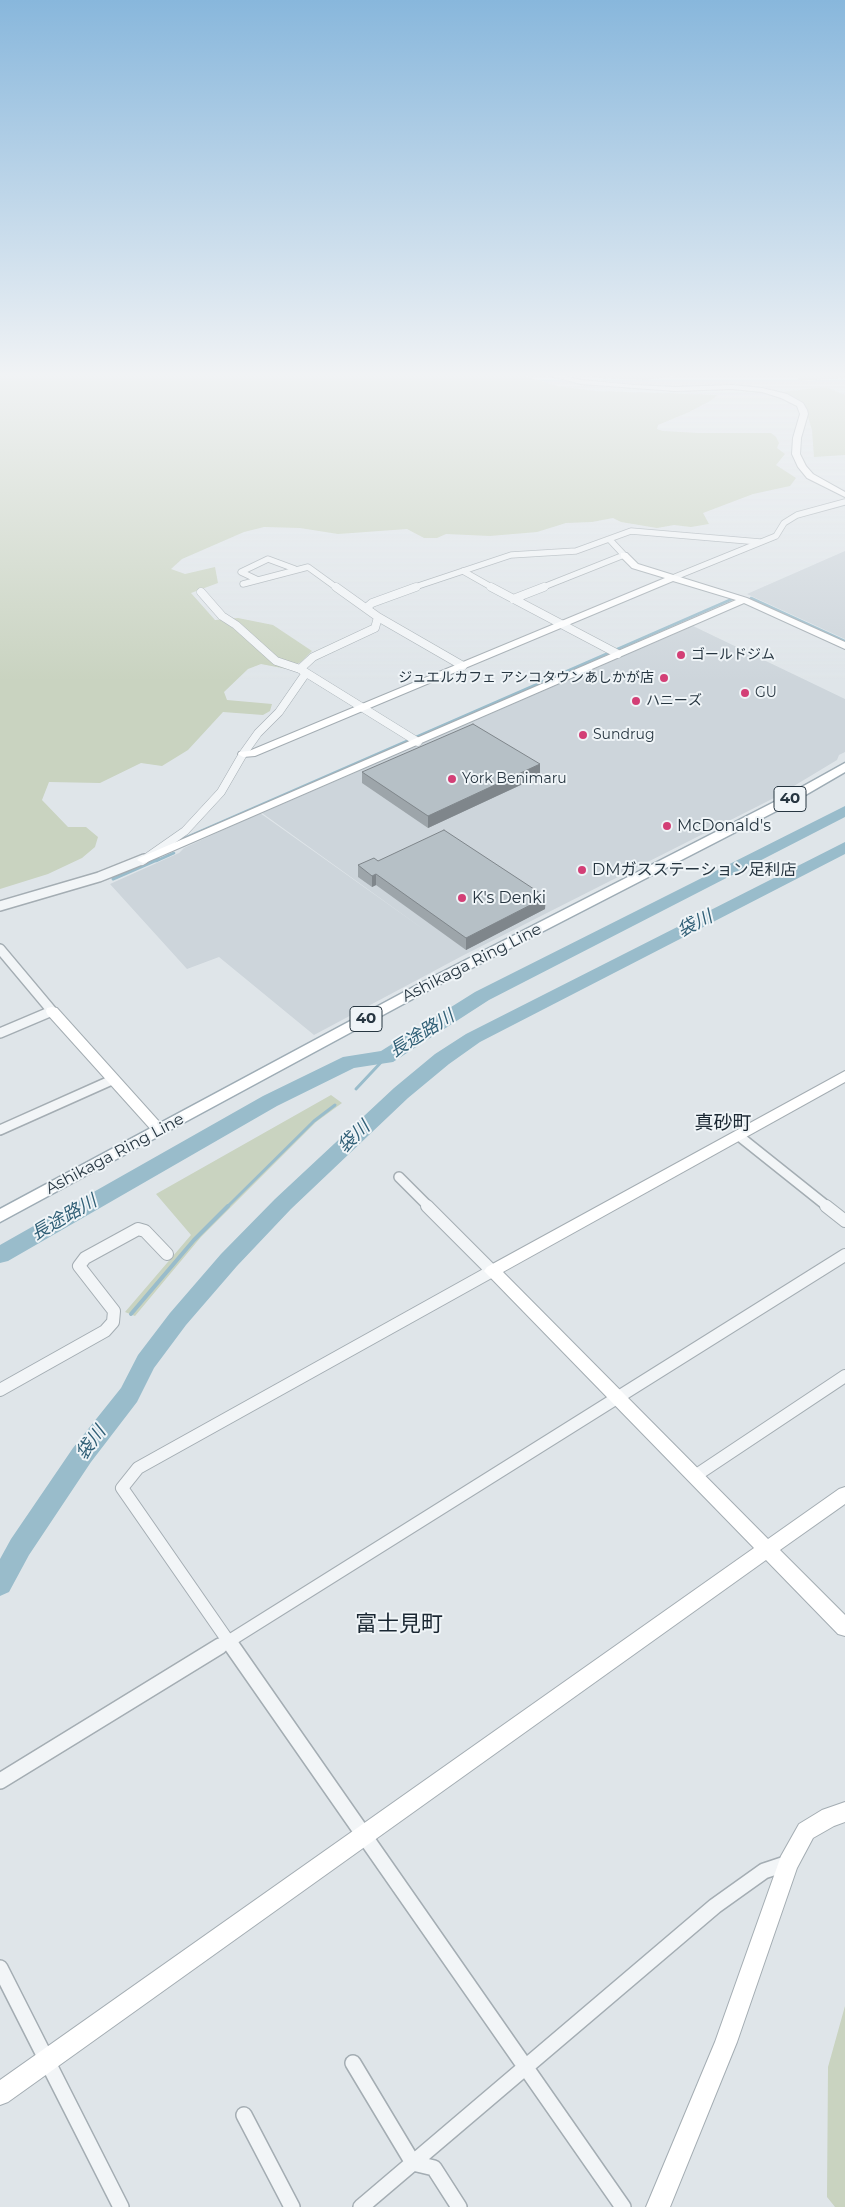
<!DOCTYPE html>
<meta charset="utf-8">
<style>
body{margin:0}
canvas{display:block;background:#dfe5e9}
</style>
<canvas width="845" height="2207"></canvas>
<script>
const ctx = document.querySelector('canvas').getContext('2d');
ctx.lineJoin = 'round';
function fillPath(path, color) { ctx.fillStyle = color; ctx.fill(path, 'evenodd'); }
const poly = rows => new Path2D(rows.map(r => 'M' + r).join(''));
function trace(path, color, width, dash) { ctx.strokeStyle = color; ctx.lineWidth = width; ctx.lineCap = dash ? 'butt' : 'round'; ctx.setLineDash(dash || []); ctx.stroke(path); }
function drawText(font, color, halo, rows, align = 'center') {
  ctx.font = font + ' Montserrat,"Noto Sans JP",sans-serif'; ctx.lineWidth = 4; ctx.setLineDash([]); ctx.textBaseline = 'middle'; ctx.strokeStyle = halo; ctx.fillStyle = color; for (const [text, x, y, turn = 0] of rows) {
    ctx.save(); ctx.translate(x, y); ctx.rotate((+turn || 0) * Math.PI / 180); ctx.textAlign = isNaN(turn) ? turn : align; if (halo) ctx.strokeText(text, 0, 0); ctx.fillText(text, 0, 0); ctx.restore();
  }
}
fillPath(poly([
 [845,551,845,639,747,594],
 [693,626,845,699,845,752,839,755,837,760,774,798,462,956,314,1035,219,957,187,969,110,884,179,853,184,848,260,813,430,934,262,813]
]), '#cdd5db');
fillPath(poly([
 [0,373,515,373,558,386,595,391,718,395,710,401,689,412,658,425,657,429,663,431,698,433,771,433,776,437,779,443,777,448,785,454,776,465,796,478,790,486,753,494,703,513,709,524,691,527,674,525,657,528,621,522,613,518,592,522,566,523,537,532,490,536,446,534,437,538,424,538,407,529,338,534,300,528,264,527,244,532,182,559,171,569,185,574,215,567,218,583,191,593,215,620,238,618,273,625,312,651,301,662,287,669,261,664,248,669,224,692,227,700,272,704,270,711,263,715,223,712,188,750,162,766,141,763,100,783,49,782,42,800,68,827,86,827,98,837,95,847,82,858,48,874,0,889],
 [570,373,697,373,645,380,601,378],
 [795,373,845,373,845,378,800,381],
 [825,387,845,395,845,455,814,457,812,430,805,407,798,400,782,392],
 [331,1095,342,1103,316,1122,201,1237,135,1316,125,1312,191,1235,156,1194],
 [845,2006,845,2207,835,2207,827,2197,828,2067]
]), '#c9d3c0');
trace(poly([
 [751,598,845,641],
 [178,841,732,599],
 [156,861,174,853]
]), '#99bccb', 2.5);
trace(poly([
 [113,879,159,859],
 [356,1089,386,1057],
 [227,1207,314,1121,335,1105]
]), '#99bccb', 3);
trace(poly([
 [131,1314,194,1240,228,1206]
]), '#99bccb', 4);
fillPath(poly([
 [845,806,845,817,489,1000,393,1062,354,1068,277,1106,8,1261,0,1263,0,1245,263,1096,343,1057,381,1051,475,992,845,806],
 [845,842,845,854,480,1042,449,1064,408,1098,291,1209,237,1266,186,1325,154,1368,137,1402,91,1462,29,1555,9,1592,0,1596,0,1559,11,1539,73,1448,121,1388,138,1355,170,1313,221,1254,275,1199,394,1088,435,1054,466,1034,845,842]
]), '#99bccb');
const streetFar4 = poly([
 [463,571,493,588],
 [675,577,776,536,784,523,797,515,845,502],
 [258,580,241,572,268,559,295,569],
 [243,584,308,567,337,588],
 [412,588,511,555,576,551,631,531,760,542],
 [541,588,624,555,610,540]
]);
const streetFar3 = poly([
 [491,587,618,654],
 [201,592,222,616,236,625,276,661,300,669,418,742],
 [513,599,544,587],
 [366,608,372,603,416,587],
 [378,617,463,666],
 [300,669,313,657,375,628,378,617,336,587],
 [142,861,185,831,221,792,243,754,258,733,279,712,306,673]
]);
const streetFar2 = poly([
 [0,906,99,877,144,859],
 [0,949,52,1011,0,1033],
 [0,1130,112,1080],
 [739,1136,828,1207],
 [399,1177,429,1207]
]);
const streetFar1 = poly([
 [826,1206,845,1221],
 [0,1390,105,1331,113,1322,114,1311,79,1266,85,1258,138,1229,145,1231,167,1254],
 [695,1476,845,1376],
 [218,1648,845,1255],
 [233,1648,122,1488,138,1468,492,1271,427,1206]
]);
const street = poly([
 [232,1646,623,2207],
 [0,1781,220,1646],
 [0,1968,121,2207],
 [353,2063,413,2163,434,2168,459,2207],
 [244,2115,292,2207],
 [361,2207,715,1906,764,1871,788,1863]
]);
const secondary = poly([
 [538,373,551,373,581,380,635,385,675,387,732,385,762,388,787,394,803,403,807,410,808,414,801,438,800,454,806,466,813,474,845,492,845,497,807,478,798,467,792,454,793,438,800,414,797,406,781,398,762,392,732,389,675,391,581,384,538,373],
 [621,553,627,553,638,564,747,598,845,642,845,649,744,603,147,862,143,863,137,860,139,858,736,600,673,581,255,756,243,757,238,754,239,752,249,751,665,578,632,568,621,557,621,553],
 [52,1007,57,1008,164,1127,166,1130,164,1133,154,1133,47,1014,46,1011,47,1008,52,1007],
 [845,1071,845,1082,503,1272,768,1539,839,1489,845,1487,845,1504,780,1550,845,1615,845,1636,838,1634,766,1560,8,2102,0,2105,0,2080,754,1548,484,1271,487,1267,845,1071],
 [845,1802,845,1822,834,1826,813,1838,797,1868,737,2042,670,2207,646,2207,715,2042,781,1856,799,1824,822,1810,845,1802]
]);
const primary = poly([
 [845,763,845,772,790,804,431,989,0,1222,0,1209,421,983,782,798,845,763]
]);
trace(streetFar4, '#a4adb3', 7);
trace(streetFar3, '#a4adb3', 9);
trace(streetFar2, '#a4adb3', 12);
trace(streetFar1, '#a4adb3', 14);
trace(street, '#a4adb3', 18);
trace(secondary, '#a4adb3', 2);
trace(primary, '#9eacb5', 3);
trace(streetFar4, '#f2f5f7', 5.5);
trace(streetFar3, '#f2f5f7', 8);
trace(streetFar2, '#f2f5f7', 9);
trace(streetFar1, '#f2f5f7', 12);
trace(street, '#f2f5f7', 15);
fillPath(secondary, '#fff');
fillPath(primary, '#fff');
fillPath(poly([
 [540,764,540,776,428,828,362,783,362,772],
 [378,861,545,909,466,950,376,885,372,887,358,877,358,865]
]), '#9da5aa');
fillPath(poly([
 [540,764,540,776,428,828,428,816],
 [376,874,376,885,372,887,372,876],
 [546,897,545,909,466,950,466,938]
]), '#7f868b');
const building = poly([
 [473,724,540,764,428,816,362,772,473,724],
 [444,830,546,897,466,938,376,874,372,876,358,865,374,858,378,861,444,830]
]);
fillPath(building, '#b6c0c6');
trace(building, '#7f868b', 1);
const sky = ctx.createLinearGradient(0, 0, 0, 682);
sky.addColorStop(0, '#88b7dc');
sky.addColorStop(0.55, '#f1f3f5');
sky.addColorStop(1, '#f1f3f500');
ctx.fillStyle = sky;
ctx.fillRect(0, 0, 845, 682);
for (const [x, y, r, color] of [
 [681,655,5,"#d33f76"],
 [664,678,5,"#d33f76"],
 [745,693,5,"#d33f76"],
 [636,701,5,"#d33f76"],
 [583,735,5,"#d33f76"],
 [452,779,5,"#d33f76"],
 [667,826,5,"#d33f76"],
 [582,870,5,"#d33f76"],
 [462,898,5,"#d33f76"]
]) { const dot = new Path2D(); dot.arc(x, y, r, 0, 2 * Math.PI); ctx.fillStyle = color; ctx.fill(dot); trace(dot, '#eff4f7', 2); }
drawText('14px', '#273641', '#eff4f7', [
 ["ゴールドジム",691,655],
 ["ジュエルカフェ アシコタウンあしかが店",654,678,"right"],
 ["GU",755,693],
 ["ハニーズ",646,701],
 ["Sundrug",593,735],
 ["York Benimaru",462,779]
], 'left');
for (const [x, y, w] of [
 [790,799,32],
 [366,1019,32]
]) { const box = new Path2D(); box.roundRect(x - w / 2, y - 12.5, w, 25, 4); ctx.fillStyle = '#eff4f7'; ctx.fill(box); trace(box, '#273641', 1); }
drawText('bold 15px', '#273641', null, [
 ["40",790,799],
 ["40",366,1019]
]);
drawText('16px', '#273641', '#eff4f7', [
 ["McDonald's",677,826],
 ["DMガスステーション足利店",592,870],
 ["K's Denki",472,898]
], 'left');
drawText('16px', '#273641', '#eff4f7', [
 ["Ashikaga Ring Line",472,963,-27],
 ["Ashikaga Ring Line",115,1154,-28]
]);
drawText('italic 18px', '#305f76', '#eff4f7', [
 ["袋川",695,924,-27],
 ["長途路川",422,1034,-32],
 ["袋川",354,1137,-43],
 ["長途路川",64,1218,-30],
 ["袋川",91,1443,-53]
]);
drawText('19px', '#1a2732', '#eff4f7', [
 ["真砂町",723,1123]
]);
drawText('22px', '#1a2732', '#eff4f7', [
 ["富士見町",399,1625]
]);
</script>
